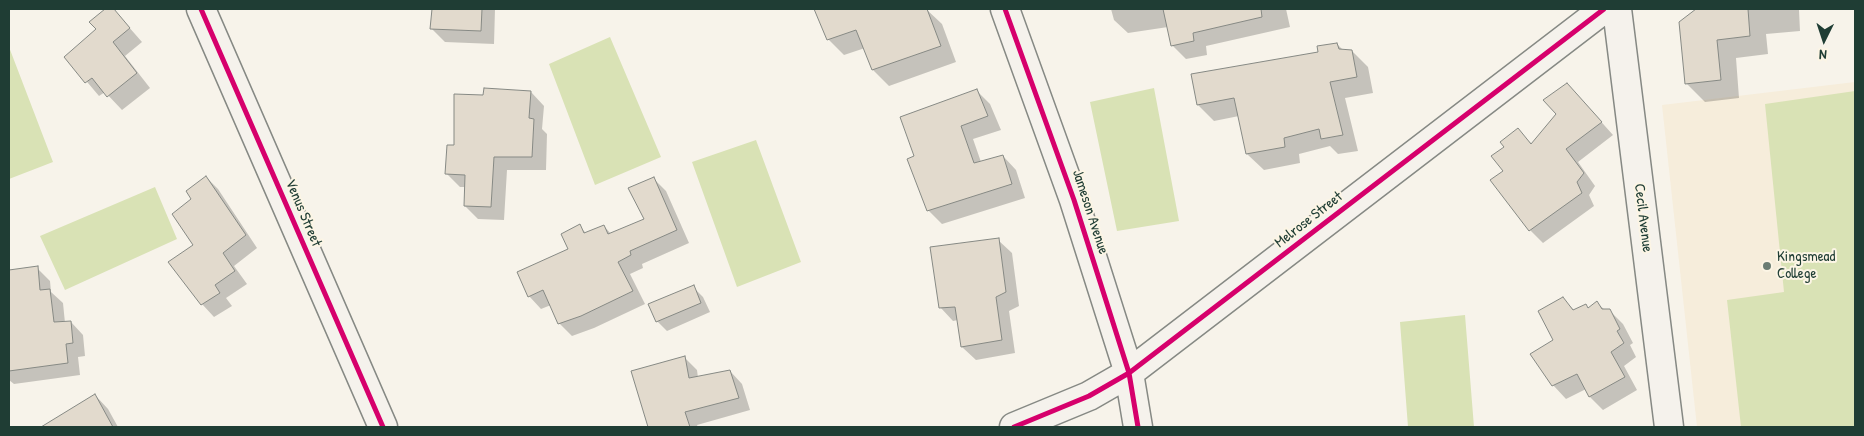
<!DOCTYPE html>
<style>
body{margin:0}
#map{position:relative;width:1864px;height:436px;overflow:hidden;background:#f7f3ea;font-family:"Patrick Hand",sans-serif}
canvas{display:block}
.frame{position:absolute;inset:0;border:10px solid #1f3d34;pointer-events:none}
.north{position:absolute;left:1799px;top:15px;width:50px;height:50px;-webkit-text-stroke:4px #fcf5e5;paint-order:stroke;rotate:184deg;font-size:14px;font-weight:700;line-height:20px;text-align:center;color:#1f3d34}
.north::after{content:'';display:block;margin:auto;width:18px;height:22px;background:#1f3d34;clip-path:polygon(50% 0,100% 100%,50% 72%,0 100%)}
</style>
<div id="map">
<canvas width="1864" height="436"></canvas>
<div class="frame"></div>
<div class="north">N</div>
</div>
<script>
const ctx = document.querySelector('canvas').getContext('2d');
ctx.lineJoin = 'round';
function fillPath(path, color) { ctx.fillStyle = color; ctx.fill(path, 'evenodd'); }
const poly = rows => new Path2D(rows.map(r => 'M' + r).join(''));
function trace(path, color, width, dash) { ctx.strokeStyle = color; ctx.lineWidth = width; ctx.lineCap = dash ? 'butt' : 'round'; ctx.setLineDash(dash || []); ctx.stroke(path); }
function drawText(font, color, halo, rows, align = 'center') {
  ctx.font = font + ' "Patrick Hand",sans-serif'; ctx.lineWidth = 4; ctx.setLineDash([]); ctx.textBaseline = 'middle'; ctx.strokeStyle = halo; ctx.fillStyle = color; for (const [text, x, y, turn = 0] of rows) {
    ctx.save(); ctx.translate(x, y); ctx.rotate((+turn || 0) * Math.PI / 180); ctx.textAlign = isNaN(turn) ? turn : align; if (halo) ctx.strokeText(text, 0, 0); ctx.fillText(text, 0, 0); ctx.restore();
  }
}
fillPath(poly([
 [1855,82,1855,427,1697,427,1662,105]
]), '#f6eddb');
fillPath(poly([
 [610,37,661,157,595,185,549,64],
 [9,47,53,162,9,179],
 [1154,88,1179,221,1117,231,1090,102],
 [1855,91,1855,427,1741,427,1727,300,1784,292,1765,104],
 [756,140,801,262,737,287,692,162],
 [155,187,177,239,65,290,40,236],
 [1465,315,1474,427,1408,427,1400,322]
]), '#d9e2b5');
fillPath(poly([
 [107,9,113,9,142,42,125,56,150,88,122,110,105,92,99,96,66,57,98,29,91,22],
 [433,9,495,9,494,44,445,42,432,29],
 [815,9,914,9,915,11,926,9,942,24,956,62,889,86,873,70,865,48,844,55,828,39],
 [1111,9,1286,9,1290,27,1206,46,1207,55,1186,59,1172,45,1168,27,1128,33,1114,20],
 [1698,9,1816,9,1799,10,1800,31,1766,34,1768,54,1736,58,1739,98,1705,102,1686,83,1680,23],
 [1337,44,1343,50,1352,51,1368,67,1373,93,1345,98,1358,151,1338,154,1330,146,1299,154,1300,163,1264,170,1247,154,1239,116,1214,121,1198,105],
 [977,91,990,104,1001,130,973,139,981,162,1003,156,1016,170,1025,198,942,224,928,210,916,157],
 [531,92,544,106,542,129,547,134,546,170,507,170,504,220,478,219,465,206,466,187,460,187,446,173,456,147,484,97],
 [1579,97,1613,135,1578,162,1595,186,1589,195,1594,206,1543,243,1530,230,1504,171,1506,147,1517,130,1532,144],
 [206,177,218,189,257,248,234,266,247,284,226,298,232,306,214,317,202,304,195,245,193,199],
 [653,178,666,191,689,243,642,264,643,268,630,274,645,304,594,328,572,336,559,323,551,305,541,309,529,296,570,250,579,226,586,233,604,226,611,234,645,219],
 [998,240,1012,253,1019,306,1009,311,1015,353,976,360,962,347,958,320,953,321,940,307],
 [37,268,50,281,51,292,63,303,65,323,71,322,83,335,85,356,78,357,80,375,14,384,9,380,9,272],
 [693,287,703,297,710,312,667,331,657,321],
 [1563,299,1575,311,1588,309,1597,303,1605,310,1609,310,1623,324,1633,343,1630,345,1636,357,1624,366,1637,390,1603,410,1590,397,1586,389,1566,399,1553,385,1554,341],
 [684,357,697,370,698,378,730,371,742,384,750,410,697,425,698,427,649,427,632,372],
 [95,395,108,409,118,427,43,427]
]), '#0003');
const building = poly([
 [105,9,114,9,130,28,113,42,137,73,107,97,92,78,85,83,64,57,96,29,89,22,105,9],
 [432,9,482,9,481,31,430,29,432,9],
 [814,9,927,9,941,46,872,70,856,30,827,40,814,9],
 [1163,9,1261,9,1262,17,1193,33,1194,41,1171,46,1163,9],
 [1696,9,1748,9,1750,36,1717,40,1721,80,1685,84,1679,22,1696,9],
 [1337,43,1339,49,1352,50,1357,77,1330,82,1343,135,1321,139,1319,129,1284,138,1285,147,1246,154,1234,98,1197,105,1191,74,1318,52,1317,46,1337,43],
 [1567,83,1602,122,1566,149,1584,173,1577,182,1582,193,1529,231,1490,180,1503,171,1491,156,1504,147,1500,142,1518,128,1531,144,1556,114,1543,100,1567,83],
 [484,88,531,91,529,118,534,119,532,157,494,157,491,207,464,206,465,175,445,174,447,145,454,145,454,94,483,95,484,88],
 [977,89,988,116,961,126,974,163,1003,155,1012,184,927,211,907,159,914,156,900,117,977,89],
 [206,176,246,235,223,253,235,271,215,285,220,293,201,305,168,262,193,245,172,214,191,199,186,191,206,176],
 [654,177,677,230,630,251,631,255,618,262,633,291,581,316,558,324,543,290,528,297,517,272,568,249,561,234,580,224,584,233,604,225,608,234,644,219,628,188,654,177],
 [999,238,1006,292,996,297,1002,340,961,347,955,307,939,308,930,247,999,238],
 [38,266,40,290,50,289,54,322,71,321,73,343,66,344,68,363,9,371,9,270,38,266],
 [694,285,701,303,656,322,648,304,694,285],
 [1563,297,1573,310,1586,304,1588,308,1597,301,1602,309,1610,309,1620,329,1617,331,1624,343,1611,352,1625,377,1589,397,1577,374,1552,386,1530,354,1553,340,1538,311,1563,297],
 [685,356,689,378,730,370,739,398,685,412,690,427,648,427,631,371,685,356],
 [95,394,113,427,41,427,95,394]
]);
fillPath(building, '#e2dacd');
trace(building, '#868984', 1);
const minor = poly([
 [201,9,383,427],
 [1005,9,1074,200,1129,373,1138,427],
 [1617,9,1669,427],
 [1014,427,1089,396,1129,373,1604,9]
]);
trace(minor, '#868984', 31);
trace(minor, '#f5f2ec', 28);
trace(poly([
 [201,9,383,427],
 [1005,9,1074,200,1129,373,1138,427],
 [1014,427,1089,396,1129,373,1604,9]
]), '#d6006c', 5);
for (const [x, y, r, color] of [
 [1767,266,5,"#6b7d74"]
]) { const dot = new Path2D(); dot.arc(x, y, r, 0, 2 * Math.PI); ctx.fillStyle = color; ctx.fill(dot); trace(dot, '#fcf5e5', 2); }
drawText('15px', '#1f3d34', '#fcf5e5', [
 ["Jameson Avenue",1090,212,72],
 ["Venus Street",303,213,67],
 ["Cecil Avenue",1643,218,83],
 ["Melrose Street",1309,220,-38]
]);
drawText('15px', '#1f3d34', '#fcf5e5', [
 ["Kingsmead",1777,257],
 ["College",1777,274]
], 'left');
</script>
